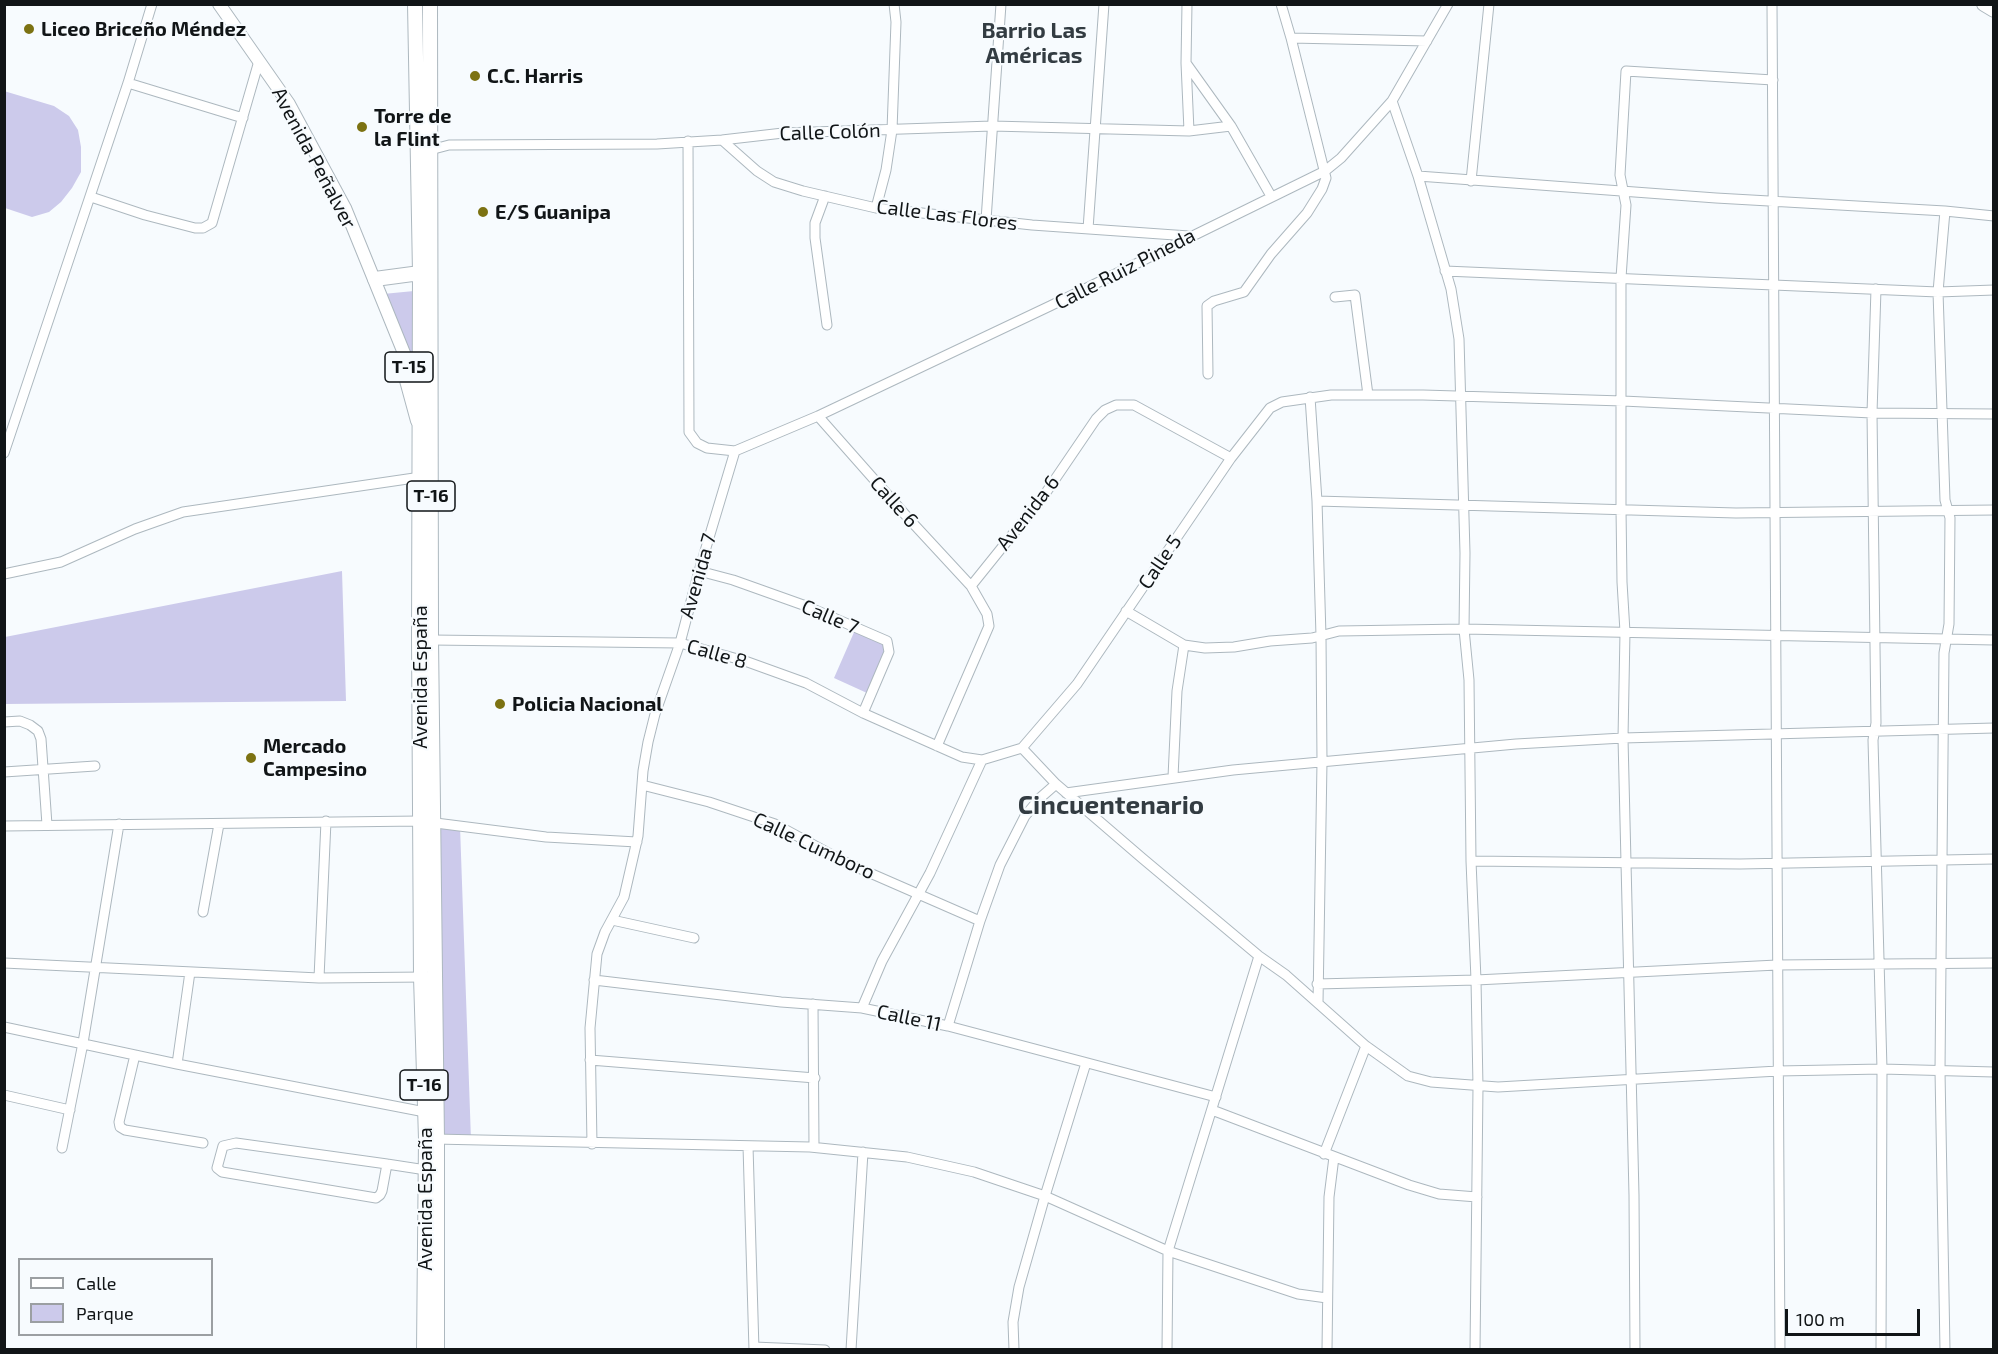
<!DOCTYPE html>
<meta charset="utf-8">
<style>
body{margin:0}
#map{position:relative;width:1998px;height:1354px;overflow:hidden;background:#f7fbfe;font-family:"Exo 2",sans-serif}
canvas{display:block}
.frame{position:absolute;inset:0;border:6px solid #111517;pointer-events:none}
.legend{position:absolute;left:18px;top:1258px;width:195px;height:78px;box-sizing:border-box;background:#f7fbfe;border:2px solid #9b9fa2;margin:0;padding:8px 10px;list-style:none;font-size:18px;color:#111517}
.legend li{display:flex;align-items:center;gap:12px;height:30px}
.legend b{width:30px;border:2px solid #9b9fa2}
.scale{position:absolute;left:1785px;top:1309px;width:135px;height:27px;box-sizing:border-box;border:3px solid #111517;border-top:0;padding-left:8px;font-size:18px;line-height:21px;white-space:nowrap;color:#111517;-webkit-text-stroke:4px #f7fbfe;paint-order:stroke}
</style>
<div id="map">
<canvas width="1998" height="1354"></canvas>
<div class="frame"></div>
<ul class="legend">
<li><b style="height:8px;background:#fff"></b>Calle</li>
<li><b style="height:16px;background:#cccaeb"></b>Parque</li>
</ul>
<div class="scale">100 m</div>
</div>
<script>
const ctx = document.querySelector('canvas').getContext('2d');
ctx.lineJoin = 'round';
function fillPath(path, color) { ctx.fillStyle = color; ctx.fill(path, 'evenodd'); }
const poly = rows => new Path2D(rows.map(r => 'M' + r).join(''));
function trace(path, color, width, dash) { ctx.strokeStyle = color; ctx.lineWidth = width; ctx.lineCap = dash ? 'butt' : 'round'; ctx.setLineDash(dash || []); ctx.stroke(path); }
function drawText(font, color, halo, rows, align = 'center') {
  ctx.font = font + ' "Exo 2",sans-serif'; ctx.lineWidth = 4.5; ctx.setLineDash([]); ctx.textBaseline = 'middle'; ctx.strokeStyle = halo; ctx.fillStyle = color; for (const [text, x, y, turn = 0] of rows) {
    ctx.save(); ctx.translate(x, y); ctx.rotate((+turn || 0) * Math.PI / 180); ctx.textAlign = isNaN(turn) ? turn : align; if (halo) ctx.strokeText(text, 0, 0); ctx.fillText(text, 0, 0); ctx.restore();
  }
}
fillPath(poly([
 [4,91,54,106,69,116,78,130,81,147,81,172,72,188,61,202,49,212,32,217,5,208],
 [414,291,413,364,383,294],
 [342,571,346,701,5,704,5,637],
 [855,630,888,645,867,693,834,678],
 [434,822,460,826,471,1140,437,1139]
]), '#cccaeb');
const minor = poly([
 [1187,4,1186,63,1189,131],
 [1772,4,1780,1350],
 [1291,38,1427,41],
 [1186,63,1231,126,1271,196],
 [128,83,243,118],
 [1392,101,1418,176,1451,289,1459,339,1465,553,1464,629,1469,680,1471,861,1476,980,1478,1087,1475,1350],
 [722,140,757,171,774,182,803,191,876,208,1032,225,1189,236],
 [688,141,689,432,697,443,707,448,735,451,818,416,1050,306,1325,171,1341,158,1392,101,1448,4],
 [430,150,449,145,657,144,722,140,783,133,992,126,1189,131,1231,126],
 [1418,176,1716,198,1945,211,1994,216],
 [1471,181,1489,4],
 [825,196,815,223,815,238,827,325],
 [91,197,145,215,195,228,203,228,212,223,259,61],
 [876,208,886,170,892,130,896,22,894,4],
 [1945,211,1938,292,1945,500,1950,518,1949,624,1944,653,1941,963,1940,1071,1945,1350],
 [986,220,1001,4],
 [1088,229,1104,4],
 [1445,271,1938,292,1994,290],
 [1876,289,1872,413,1876,723,1873,740,1882,1069,1881,1350],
 [1335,297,1355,295,1368,395],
 [1208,374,1207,306,1214,301,1244,292,1271,254,1307,213,1322,189,1326,178,1291,38,1281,4],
 [1310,397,1317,501,1321,636,1322,762,1318,1003],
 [818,416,909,519,971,586],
 [4,453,128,83,152,4],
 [1317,501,1736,513,1994,510],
 [699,571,733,580,806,606,887,641,889,652,863,713],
 [4,574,61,562,135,529,183,512,421,477],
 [1126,611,1184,645,1205,648,1234,647,1270,641,1312,638,1339,631,1464,629,1994,640],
 [431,640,680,643,745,661,806,683,863,713,962,757,982,760],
 [4,722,20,721,30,725,38,731,41,739,47,825],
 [937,746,989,626,987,614,971,586,1045,494,1096,419,1105,410,1116,405,1134,405,1231,458],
 [1022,748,1077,684,1231,458,1270,408,1282,402,1331,395,1423,395,1623,401,1872,413,1994,414],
 [1022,748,1056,784,1142,858,1259,956,1286,975,1366,1046,1408,1076,1431,1082,1498,1087,1778,1071,1882,1069,1994,1072],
 [4,772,95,766],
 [1173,777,1177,691,1184,645],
 [642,785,709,802,775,824,847,863,980,921],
 [1066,793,1233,770,1516,744,1623,738,1994,728],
 [4,826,420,821,546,837,637,842],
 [1471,861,1740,864,1994,859],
 [203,912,219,824],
 [612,920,694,938],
 [4,963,319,978,426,977],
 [319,978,326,821],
 [594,980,781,1002,862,1008,948,1026,1216,1097],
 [1317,984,1476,980,1777,965,1994,963],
 [813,1004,814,1147],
 [862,1008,882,961,930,873,982,760,1022,748],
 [948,1026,980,921,1000,865,1025,816,1040,798,1056,784],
 [4,1027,177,1064,425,1112],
 [135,1055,119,1122,120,1127,125,1130,203,1143],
 [590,1060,815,1078],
 [177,1064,190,972],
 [4,1095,70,1110],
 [1212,1110,1409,1185,1439,1194,1477,1197],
 [434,1139,810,1147,907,1157,974,1172,1045,1196,1168,1251,1298,1294,1327,1298],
 [592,1144,590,1028,597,954,605,932,624,897,638,836,643,771,648,742,655,714,680,643,699,571,735,451],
 [748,1146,754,1350],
 [62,1148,83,1043,119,824],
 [1324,1154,1366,1046],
 [387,1164,382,1191,380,1195,376,1198,222,1172,217,1168,223,1146,236,1143,387,1164,426,1170],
 [754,1347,825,1350],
 [851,1350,863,1152],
 [1014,1350,1013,1322,1019,1287,1045,1196,1086,1063],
 [1167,1350,1168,1251,1259,956],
 [1327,1350,1329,1197,1334,1157],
 [1635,1350,1634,1195,1623,738,1625,632,1622,582,1621,509,1621,278,1626,205,1620,175,1626,71,1773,80]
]);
const major = poly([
 [219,4,289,104,345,208,419,390],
 [402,366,417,421]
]);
const highway = poly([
 [415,4,420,273,419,639,421,977,426,1139,424,1350],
 [430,4,431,640,437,1139,437,1350],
 [1984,4,1994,10],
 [375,279,420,273]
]);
trace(minor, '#adb8bf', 11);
trace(major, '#adb8bf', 14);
trace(highway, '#adb8bf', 16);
trace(minor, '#fff', 9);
trace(major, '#fff', 12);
trace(highway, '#fff', 14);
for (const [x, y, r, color] of [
 [29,29,6,"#7c7212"],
 [475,76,6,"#7c7212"],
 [362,127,6,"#7c7212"],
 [483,212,6,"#7c7212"],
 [500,704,6,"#7c7212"],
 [251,758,6,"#7c7212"]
]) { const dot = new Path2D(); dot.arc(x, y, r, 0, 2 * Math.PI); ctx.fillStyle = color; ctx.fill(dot); trace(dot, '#f7fbfe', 2); }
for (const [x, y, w] of [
 [409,367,48],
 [431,496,48],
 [424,1085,48]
]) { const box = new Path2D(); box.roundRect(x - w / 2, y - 15, w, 30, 4.5); ctx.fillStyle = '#f7fbfe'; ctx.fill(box); trace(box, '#111517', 1.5); }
drawText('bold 18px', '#111517', null, [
 ["T-15",409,367],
 ["T-16",431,496],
 ["T-16",424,1085]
]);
drawText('bold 20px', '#111517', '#f7fbfe', [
 ["Liceo Briceño Méndez",41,29],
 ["C.C. Harris",487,76],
 ["Torre de",374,116],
 ["la Flint",374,139],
 ["E/S Guanipa",495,212],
 ["Policia Nacional",512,704],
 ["Mercado",263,746],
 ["Campesino",263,769]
], 'left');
drawText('20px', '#111517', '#f7fbfe', [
 ["Calle Colón",830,132,-2],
 ["Avenida Peñalver",314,158,62],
 ["Calle Las Flores",947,215,7],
 ["Calle Ruiz Pineda",1125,269,-27],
 ["Calle 6",894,502,48],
 ["Avenida 6",1028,513,-52],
 ["Calle 5",1160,562,-56],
 ["Avenida 7",698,576,-74],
 ["Calle 7",830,617,23],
 ["Calle 8",717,654,16],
 ["Avenida España",420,677,-90],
 ["Calle Cumboro",814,846,25],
 ["Calle 11",909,1018,12],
 ["Avenida España",425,1199,-90]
]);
drawText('bold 22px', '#333c42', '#f7fbfe', [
 ["Barrio Las",1034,31],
 ["Américas",1034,56]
]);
drawText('bold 26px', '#333c42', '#f7fbfe', [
 ["Cincuentenario",1111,805]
]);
</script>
